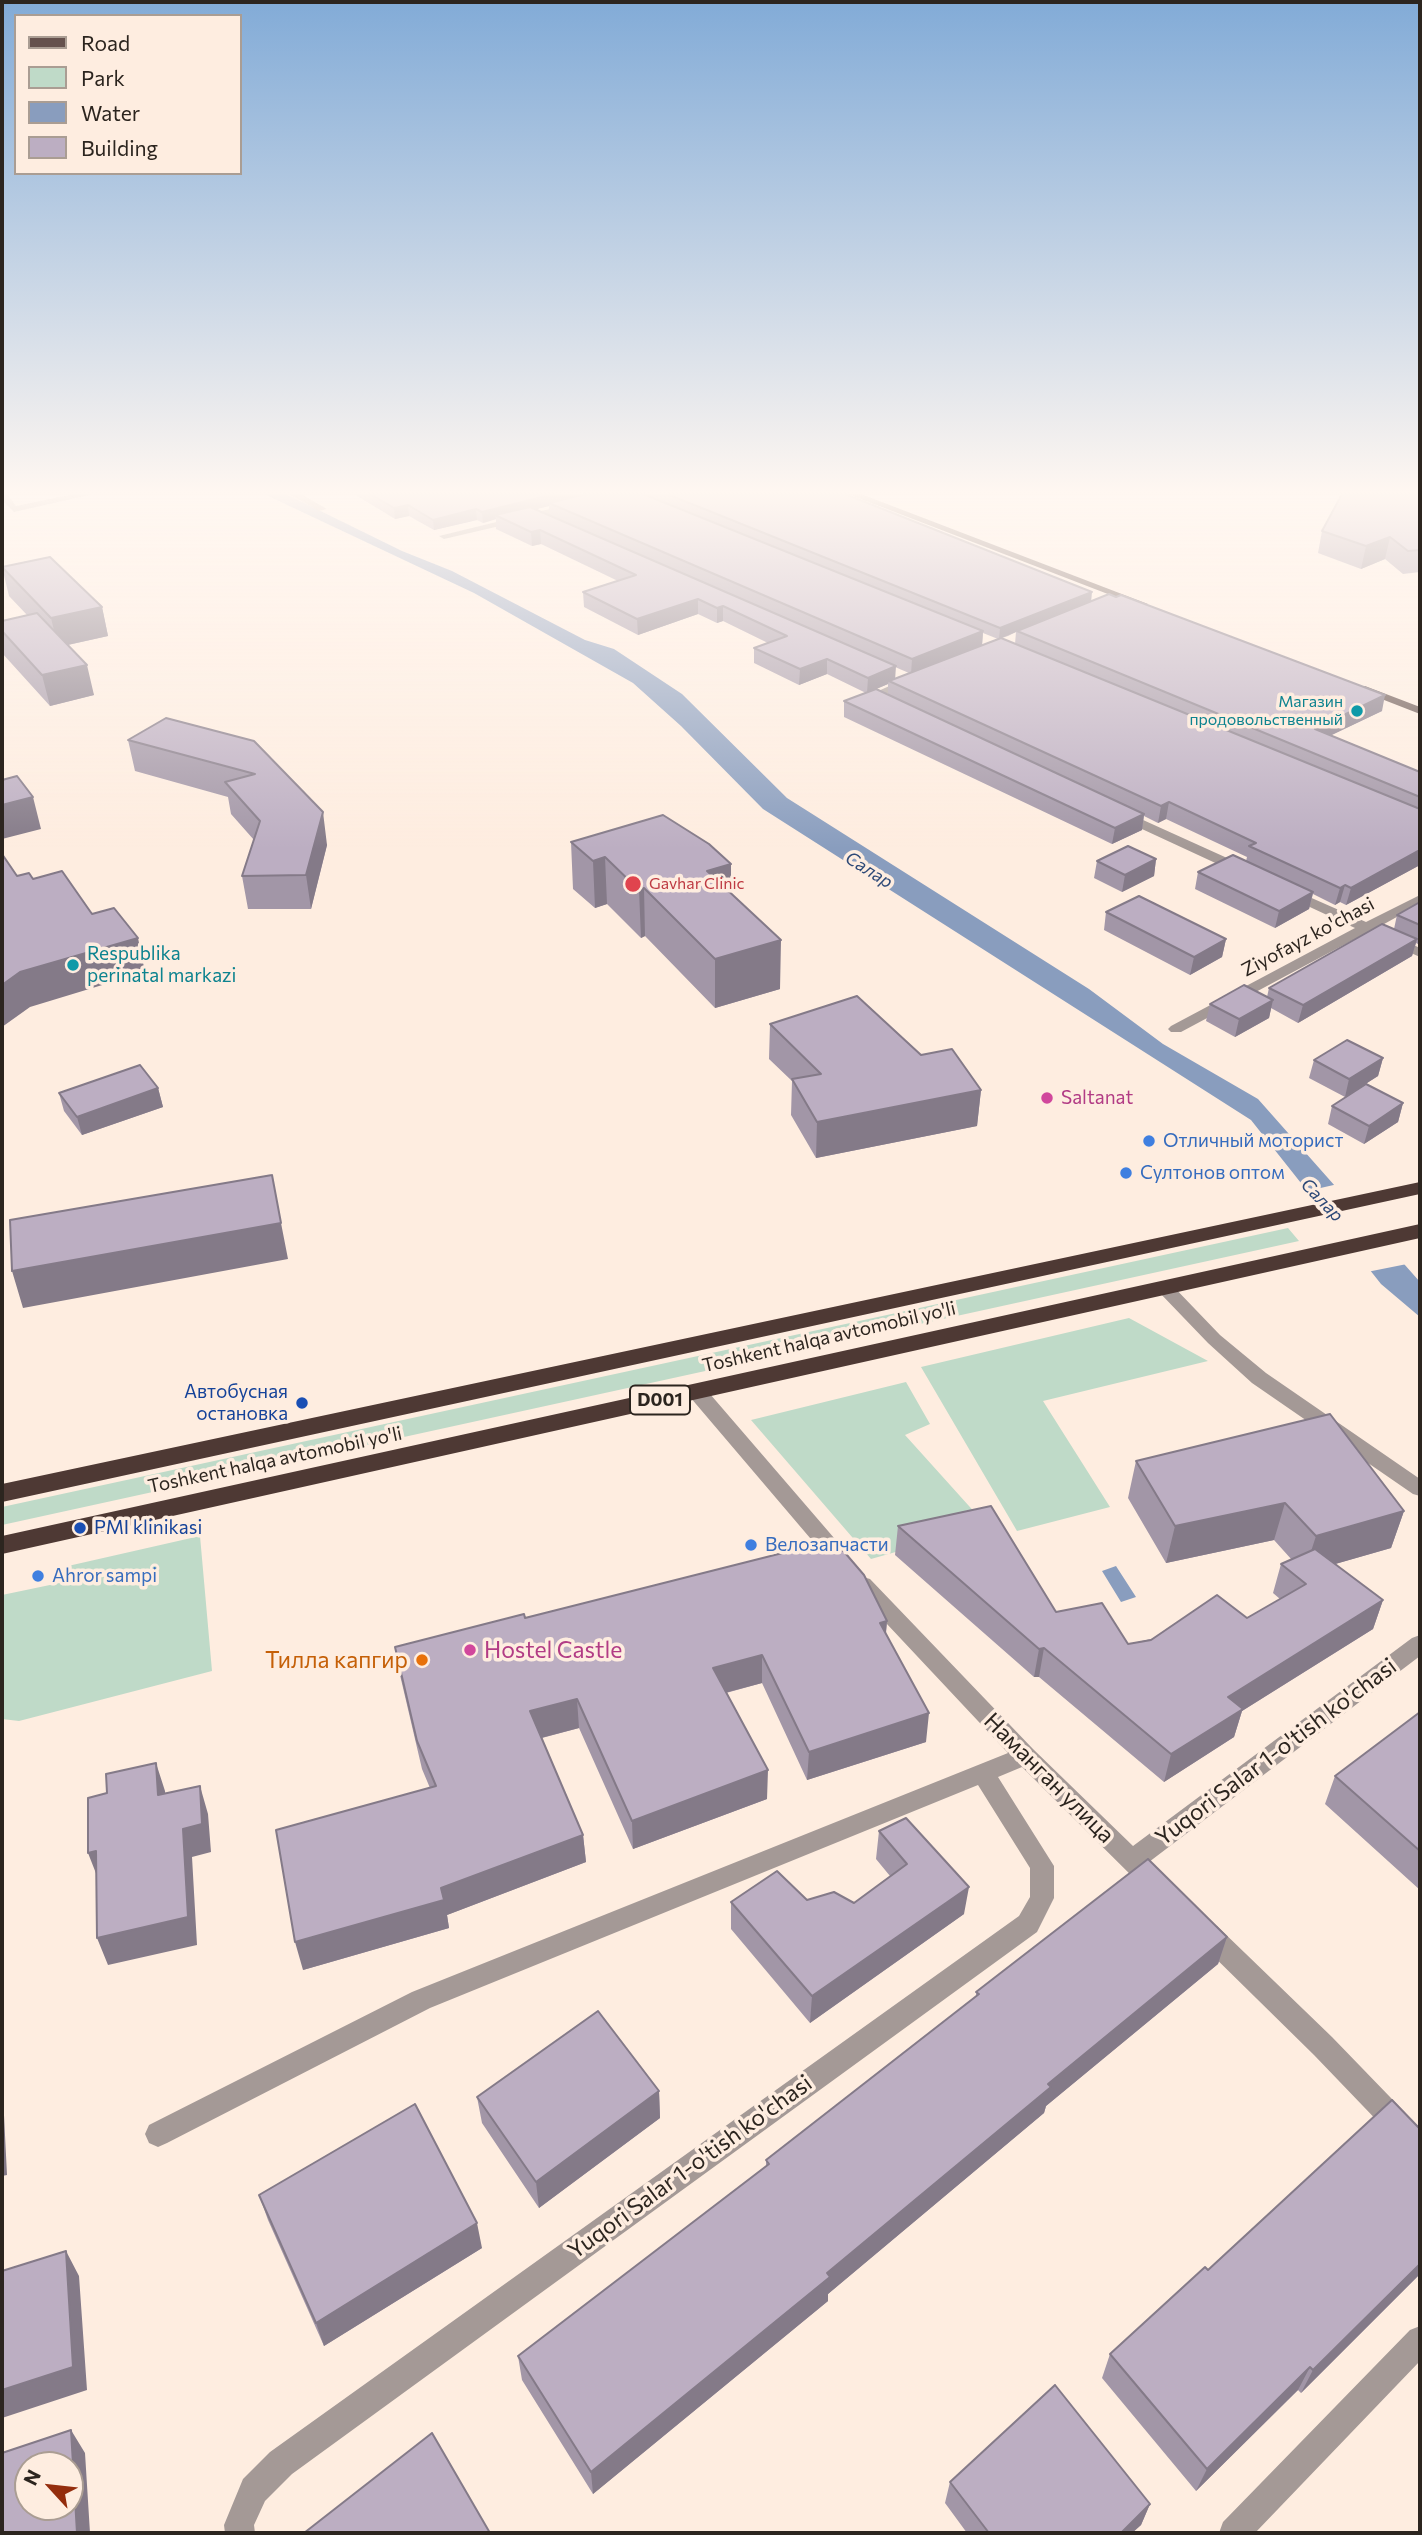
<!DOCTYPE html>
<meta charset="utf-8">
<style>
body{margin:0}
#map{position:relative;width:1422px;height:2535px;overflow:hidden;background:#feede0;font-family:Commissioner,sans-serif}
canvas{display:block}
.frame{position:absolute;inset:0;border:4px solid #2c251f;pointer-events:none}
.legend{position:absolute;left:14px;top:14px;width:228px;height:161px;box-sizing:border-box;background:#feede0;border:2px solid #aa9d93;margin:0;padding:9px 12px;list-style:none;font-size:21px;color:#2c251f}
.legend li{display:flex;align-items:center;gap:14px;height:35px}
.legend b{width:35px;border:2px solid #aa9d93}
.north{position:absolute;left:14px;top:2451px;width:70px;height:70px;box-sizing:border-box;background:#feede0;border:2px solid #aa9d93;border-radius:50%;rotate:297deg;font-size:19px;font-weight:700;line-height:28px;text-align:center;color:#2c251f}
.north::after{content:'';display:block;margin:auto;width:24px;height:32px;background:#942d0d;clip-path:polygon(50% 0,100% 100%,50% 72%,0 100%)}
</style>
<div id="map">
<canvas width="1422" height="2535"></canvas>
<div class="frame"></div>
<ul class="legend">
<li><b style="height:9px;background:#65514d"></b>Road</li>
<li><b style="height:19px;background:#bfdac8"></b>Park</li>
<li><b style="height:19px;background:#899dbe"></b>Water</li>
<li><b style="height:19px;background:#bcaec2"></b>Building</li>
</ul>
<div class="north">N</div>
</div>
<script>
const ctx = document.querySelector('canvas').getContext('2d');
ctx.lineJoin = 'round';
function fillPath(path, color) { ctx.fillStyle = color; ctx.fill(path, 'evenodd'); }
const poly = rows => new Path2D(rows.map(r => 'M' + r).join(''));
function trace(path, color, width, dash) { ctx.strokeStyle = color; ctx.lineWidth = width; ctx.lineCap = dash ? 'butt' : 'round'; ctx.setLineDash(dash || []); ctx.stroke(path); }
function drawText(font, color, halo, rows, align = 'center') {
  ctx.font = font + ' Commissioner,sans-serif'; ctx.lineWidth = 7; ctx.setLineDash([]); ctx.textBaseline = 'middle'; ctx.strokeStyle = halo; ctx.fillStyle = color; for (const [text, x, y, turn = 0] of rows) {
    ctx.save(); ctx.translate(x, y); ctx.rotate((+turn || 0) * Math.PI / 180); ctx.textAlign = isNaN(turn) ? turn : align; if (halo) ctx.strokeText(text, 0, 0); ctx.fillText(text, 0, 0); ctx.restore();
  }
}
fillPath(poly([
 [1288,1228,1299,1241,2,1525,2,1507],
 [1129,1318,1208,1361,1043,1401,1110,1507,1017,1531,921,1367],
 [906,1382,930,1424,905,1435,987,1526,871,1559,751,1420],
 [200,1536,212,1671,19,1721,2,1719,2,1595,69,1581,68,1566]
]), '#bfdac8');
fillPath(poly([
 [264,494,286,494,402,551,452,571,585,640,614,649,682,694,787,798,1089,989,1163,1044,1258,1099,1420,1282,1420,1317,1381,1284,1251,1120,763,809,681,726,633,683,474,593],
 [1116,1566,1136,1597,1121,1602,1102,1571]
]), '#899dbe');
fillPath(poly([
 [1338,1184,1407,1264,1367,1272,1303,1192]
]), '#feede0');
fillPath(poly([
 [2,494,7,494,16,506,74,494,94,494,14,512,2,500,2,494],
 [289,494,301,494,327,509,319,511,289,494],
 [570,504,573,505,573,509,444,539,439,536,570,504],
 [907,678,917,680,875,699,865,697,907,678],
 [1121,810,1247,867,1249,870,1247,873,1237,873,1116,817,1115,814,1121,810],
 [1289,888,1366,922,1420,895,1420,904,1377,928,1420,948,1420,957,1366,933,1181,1032,1171,1032,1168,1029,1171,1026,1355,928,1284,895,1282,892,1289,888],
 [1164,1281,1170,1283,1220,1335,1266,1373,1420,1479,1420,1496,1413,1494,1252,1383,1208,1343,1158,1291,1155,1287,1164,1281],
 [697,1385,704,1387,847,1553,850,1559,847,1565,840,1567,833,1565,690,1397,688,1392,690,1387,697,1385],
 [863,1577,870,1579,1033,1749,1133,1846,1412,1638,1420,1635,1420,1656,1149,1862,1163,1875,1167,1883,1163,1891,1155,1894,1147,1891,1022,1767,998,1777,1054,1866,1054,1898,1037,1932,292,2474,265,2501,254,2525,255,2533,225,2533,224,2525,243,2479,270,2452,1019,1916,1030,1897,1030,1868,978,1785,430,2008,167,2143,158,2147,149,2143,145,2134,149,2125,412,1992,1008,1753,856,1591,853,1585,856,1579,863,1577],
 [1208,1923,1217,1926,1332,2037,1420,2128,1420,2160,1411,2156,1314,2055,1199,1942,1196,1934,1199,1926,1208,1923],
 [1420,2326,1420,2361,1255,2533,1219,2533,1223,2522,1410,2330,1420,2326]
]), '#a49996');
fillPath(poly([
 [848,494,861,494,1148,604,1139,606,848,494],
 [1365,686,1420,707,1420,714,1361,691,1359,689,1365,686]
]), '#65514d');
fillPath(poly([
 [1420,1182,1420,1194,2,1502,2,1484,1420,1182],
 [1420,1224,1420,1238,2,1554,2,1536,1420,1224]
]), '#4e3934');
fillPath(poly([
 [354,494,845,494,1091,601,1382,711,1331,735,1420,772,1420,865,1346,905,1340,902,1335,905,1313,894,1309,909,1275,928,1195,889,1198,872,1246,861,1247,857,1166,819,1158,823,1144,816,1142,830,1112,844,844,717,844,701,866,693,827,674,799,685,754,663,754,648,768,643,723,621,717,623,698,614,638,635,584,607,583,592,618,581,541,544,532,546,496,529,496,519,483,523,477,520,434,530,409,516,395,519],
 [549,506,549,515,536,509],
 [1016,632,1015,644,1002,638,1008,636],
 [983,633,998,639,982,645],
 [895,667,909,673,895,679],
 [888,684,888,694,876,689],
 [1420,494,1420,572,1403,574,1385,559,1361,569,1318,553,1322,531],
 [2,567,102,607,108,636,68,645,94,695,50,706,2,653,2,621,27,615,9,596],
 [128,740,254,741,327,845,311,909,248,909,242,876,254,840,231,814,228,797,135,771],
 [571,842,731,893,780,989,715,1008,645,936,641,938,607,904,595,908,573,889],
 [1156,859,1154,876,1122,892,1094,878,1097,861],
 [1420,902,1420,945,1416,943,1412,956,1298,1023,1271,1008,1269,1018,1235,1037,1206,1021,1210,1004,1267,997,1269,988,1394,929,1397,915],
 [1106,912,1226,939,1222,957,1190,975,1104,930],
 [770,1024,921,1055,981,1090,977,1126,816,1158,791,1115,792,1081,769,1059],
 [1383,1058,1378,1076,1345,1097,1309,1078,1314,1060],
 [158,1088,163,1107,82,1135,64,1111,59,1093],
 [1403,1103,1398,1122,1364,1144,1328,1124,1332,1106],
 [1136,1461,1404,1511,1391,1548,1335,1564,1383,1600,1373,1629,1242,1711,1234,1737,1164,1782,1039,1677,1034,1677,895,1555,898,1526,1056,1612,1128,1644,1247,1618,1280,1599,1273,1593,1281,1564,1292,1560,1274,1540,1166,1563,1128,1498],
 [525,1618,887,1621,886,1634,926,1742,807,1780,762,1683,726,1693,767,1799,633,1849,579,1728,542,1738,583,1835,586,1862,447,1915,449,1928,303,1970,430,1788,422,1769,400,1675,395,1647],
 [1420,1712,1420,1890,1325,1804,1335,1776],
 [879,1831,964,1914,810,2023,731,1929,731,1902,807,1900,854,1903,890,1876,876,1859],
 [1227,1937,1218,1964,1046,2106,1044,2113,828,2294,828,2301,593,2494,522,2380,518,2356,766,2166,766,2160,976,1997,976,1992],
 [659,2091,660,2118,539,2208,482,2123,477,2097],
 [1420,2129,1420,2274,1301,2393,1298,2390,1196,2491,1102,2378,1110,2354,1208,2270],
 [259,2195,482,2248,324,2346,268,2220],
 [950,2482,1150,2504,1141,2525,1132,2533,967,2533,945,2503]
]), '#a296a7');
fillPath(poly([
 [554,494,597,494,549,503,549,506,501,518,495,515,496,519,483,523,482,512],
 [408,505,409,516,395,519,394,508],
 [476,509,477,520,434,530,433,520],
 [540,530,541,544,532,546,531,532],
 [1390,537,1385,559,1361,569,1366,546],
 [1092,592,1091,603,1017,631,1016,632,999,639,1000,628],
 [698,599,698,614,638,635,637,619],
 [723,606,723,621,717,623,717,608],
 [102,607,108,636,58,647,51,618],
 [983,631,982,646,911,674,912,659],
 [827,659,827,674,799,685,800,669],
 [87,665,94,695,50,706,42,675],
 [896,666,895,681,889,681,888,684,867,693,868,678],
 [1385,695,1382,711,1311,745,1315,729],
 [33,797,41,829,2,839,2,805],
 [1169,802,1166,819,1158,823,1161,806],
 [323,812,327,845,311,909,306,875],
 [1144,814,1142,830,1112,844,1115,828],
 [1420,850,1420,865,1346,905,1351,888],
 [605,857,607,904,595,908,593,861],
 [1156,859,1154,876,1122,892,1125,875],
 [731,864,731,911,707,871],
 [1345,885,1340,902,1335,905,1340,888],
 [644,888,645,936,641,938,639,890],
 [1313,892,1309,909,1275,928,1279,911],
 [138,938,145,972,30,1007,2,1027,2,985,20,972],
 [1226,939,1222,957,1190,975,1194,957],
 [1417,939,1412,956,1298,1023,1303,1005],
 [781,940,780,989,715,1008,715,959],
 [1273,1000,1269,1018,1235,1037,1239,1019],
 [1383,1058,1378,1076,1345,1097,1349,1079],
 [158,1088,163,1107,82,1135,77,1117],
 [981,1090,977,1126,816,1158,817,1122],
 [1403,1103,1398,1122,1364,1144,1369,1126],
 [281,1223,288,1259,23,1308,12,1271],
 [1285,1503,1274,1540,1166,1563,1175,1526],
 [1404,1511,1391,1548,1304,1573,1316,1536],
 [1383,1600,1373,1629,1242,1711,1234,1737,1164,1782,1171,1754,1228,1697],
 [887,1621,884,1650,880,1623],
 [1044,1648,1039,1677,1034,1677,1039,1649],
 [762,1655,762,1683,713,1696,713,1668],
 [577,1699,579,1728,533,1740,530,1711],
 [929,1713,926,1742,807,1780,809,1752],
 [156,1763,165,1791,167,1823,158,1795],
 [768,1770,767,1799,633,1849,632,1821],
 [200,1786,208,1814,211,1852,192,1857,197,1945,108,1965,97,1938,183,1829],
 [583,1835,586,1862,447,1915,449,1928,303,1970,295,1942],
 [96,1851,99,1881,88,1853],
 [969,1887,964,1914,810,2023,812,1996],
 [1227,1937,1218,1964,1046,2106,1044,2113,828,2294,828,2301,593,2494,591,2472,827,2273,1048,2084],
 [2,2075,7,2175,2,2176],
 [659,2091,660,2118,539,2208,536,2182],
 [477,2223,482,2248,324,2346,316,2323],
 [66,2251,79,2276,87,2390,2,2418,2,2390],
 [1420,2264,1420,2274,1301,2393,1313,2370],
 [1310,2367,1298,2390,1196,2491,1207,2469],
 [71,2430,85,2453,90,2533,77,2533],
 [1150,2504,1141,2525,1132,2533,1121,2533]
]), '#847a88');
const building = poly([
 [370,494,554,494,482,512,476,509,433,520,408,505,394,508,370,494],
 [586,494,643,494,983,631,912,659,549,503,586,494],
 [667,494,845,494,1092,592,1000,628,667,494],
 [1342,494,1420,494,1420,550,1408,551,1390,537,1366,546,1322,531,1342,494],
 [530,507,896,666,868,678,827,659,800,669,754,648,787,636,723,606,717,608,698,599,637,619,583,592,636,575,540,530,531,532,495,515,530,507],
 [50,557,102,607,51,618,2,567,50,557],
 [1109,594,1116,597,1121,595,1385,695,1315,729,1420,772,1420,797,1017,631,1109,594],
 [37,613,87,665,42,675,2,631,2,621,37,613],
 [1001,638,1420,809,1420,850,1351,888,1345,885,1340,888,1249,846,1256,843,1169,802,1161,806,889,681,1001,638],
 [876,689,1144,814,1115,828,844,701,876,689],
 [166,718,254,741,323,812,306,875,242,876,260,821,225,782,255,774,128,740,166,718],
 [17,776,33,797,2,805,2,780,17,776],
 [663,815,709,844,731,864,707,871,781,940,715,959,644,888,639,890,605,857,593,861,571,842,663,815],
 [1128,846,1156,859,1125,875,1097,861,1128,846],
 [2,854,17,876,29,873,33,879,62,871,92,914,114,908,138,938,20,972,2,985,2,854],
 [1233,855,1313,892,1279,911,1198,872,1233,855],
 [1139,896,1226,939,1194,957,1106,912,1139,896],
 [1420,902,1420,925,1397,915,1420,902],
 [1382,924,1417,939,1303,1005,1269,988,1382,924],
 [1244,985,1273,1000,1239,1019,1210,1004,1244,985],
 [857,996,921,1055,952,1049,981,1090,817,1122,792,1079,821,1074,770,1024,857,996],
 [1347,1040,1383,1058,1349,1079,1314,1060,1347,1040],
 [140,1065,158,1088,77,1117,59,1093,140,1065],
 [1366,1084,1403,1103,1369,1126,1332,1106,1366,1084],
 [272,1175,281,1223,12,1271,10,1220,272,1175],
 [1330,1414,1404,1511,1316,1536,1285,1503,1175,1526,1136,1461,1330,1414],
 [991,1506,1056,1612,1102,1603,1128,1644,1151,1640,1217,1595,1247,1618,1306,1584,1281,1564,1315,1549,1383,1600,1228,1697,1243,1709,1171,1754,1044,1648,1039,1649,898,1526,991,1506],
 [834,1540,864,1575,887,1621,880,1623,929,1713,809,1752,762,1655,713,1668,768,1770,632,1821,577,1699,530,1711,583,1835,441,1888,444,1900,295,1942,276,1830,436,1786,417,1741,395,1647,524,1614,525,1618,834,1540],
 [1420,1712,1420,1851,1335,1776,1420,1712],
 [156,1763,158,1795,200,1786,202,1824,183,1829,188,1917,97,1938,96,1851,88,1853,88,1798,107,1793,106,1774,156,1763],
 [906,1818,969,1887,812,1996,731,1902,777,1871,807,1900,834,1892,854,1903,907,1864,879,1831,906,1818],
 [1148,1859,1227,1937,1048,2084,1051,2087,827,2273,830,2277,591,2472,518,2356,769,2164,766,2160,979,1994,976,1992,1148,1859],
 [598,2011,659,2091,536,2182,477,2097,598,2011],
 [1392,2100,1420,2129,1420,2264,1313,2370,1310,2367,1207,2469,1110,2354,1205,2267,1208,2270,1392,2100],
 [415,2104,477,2223,316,2323,259,2195,415,2104],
 [66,2251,73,2367,2,2390,2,2271,66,2251],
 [1055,2385,1150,2504,1121,2533,989,2533,950,2482,1055,2385],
 [71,2430,77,2533,2,2533,2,2453,71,2430],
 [28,2465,70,2465,70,2507,28,2507,28,2465],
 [432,2433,490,2533,304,2533,432,2433]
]);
fillPath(building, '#bcaec2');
trace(building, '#847a88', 2);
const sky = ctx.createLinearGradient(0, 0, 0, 849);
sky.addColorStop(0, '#82abd7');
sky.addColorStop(0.58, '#fff7f1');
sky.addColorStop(1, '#fff7f100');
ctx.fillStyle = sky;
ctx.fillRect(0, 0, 1422, 849);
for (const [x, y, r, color] of [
 [1357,711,7,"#0f9aa8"],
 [633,884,9,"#e0444e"],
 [73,965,7,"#0f9aa8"],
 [1047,1098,7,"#d1479c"],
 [1149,1141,7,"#3f7fe0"],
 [1126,1173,7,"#3f7fe0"],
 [302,1403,7,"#1a4fb4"],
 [80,1528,7,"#1a4fb4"],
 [751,1545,7,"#3f7fe0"],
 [38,1576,7,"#3f7fe0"],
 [470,1650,7,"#d1479c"],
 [422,1660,7,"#e8710a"]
]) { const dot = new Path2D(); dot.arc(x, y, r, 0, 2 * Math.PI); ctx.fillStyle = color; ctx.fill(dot); trace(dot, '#feede0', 2.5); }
drawText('16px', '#0d838f', '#feede0', [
 ["Магазин",1343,702],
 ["продовольственный",1343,720]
], 'right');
drawText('16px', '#be3a42', '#feede0', [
 ["Gavhar Clinic",649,884]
], 'left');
drawText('italic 18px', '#2d4977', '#feede0', [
 ["Салар",869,870,32],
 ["Салар",1322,1200,46]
]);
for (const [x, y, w] of [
 [660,1400,60]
]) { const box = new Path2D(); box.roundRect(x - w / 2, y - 14.5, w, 29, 5); ctx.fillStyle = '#feede0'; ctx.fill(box); trace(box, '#2c251f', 2); }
drawText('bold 18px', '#2c251f', null, [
 ["D001",660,1400]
]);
drawText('19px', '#2c251f', '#feede0', [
 ["Ziyofayz ko'chasi",1308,937,-28],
 ["Toshkent halqa avtomobil yo'li",829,1337,-13],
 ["Toshkent halqa avtomobil yo'li",275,1460,-12]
]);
drawText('19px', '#0d838f', '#feede0', [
 ["Respublika",87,954],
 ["perinatal markazi",87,976]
], 'left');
drawText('19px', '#b23c85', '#feede0', [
 ["Saltanat",1061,1098]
], 'left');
drawText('19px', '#366cbe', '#feede0', [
 ["Отличный моторист",1163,1141],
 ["Султонов оптом",1140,1173],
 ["Велозапчасти",765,1545],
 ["Ahror sampi",52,1576]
], 'left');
drawText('19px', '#164399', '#feede0', [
 ["Автобусная",288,1392],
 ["остановка",288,1414],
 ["PMI klinikasi",94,1528,"left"]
], 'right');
drawText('23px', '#b23c85', '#feede0', [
 ["Hostel Castle",484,1650]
], 'left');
drawText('23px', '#c56008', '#feede0', [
 ["Тилла капгир",408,1660]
], 'right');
drawText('23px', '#2c251f', '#feede0', [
 ["Yuqori Salar 1-o'tish ko'chasi",1276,1752,-37],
 ["Наманган улица",1049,1778,45],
 ["Yuqori Salar 1-o'tish ko'chasi",690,2167,-36]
]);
</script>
